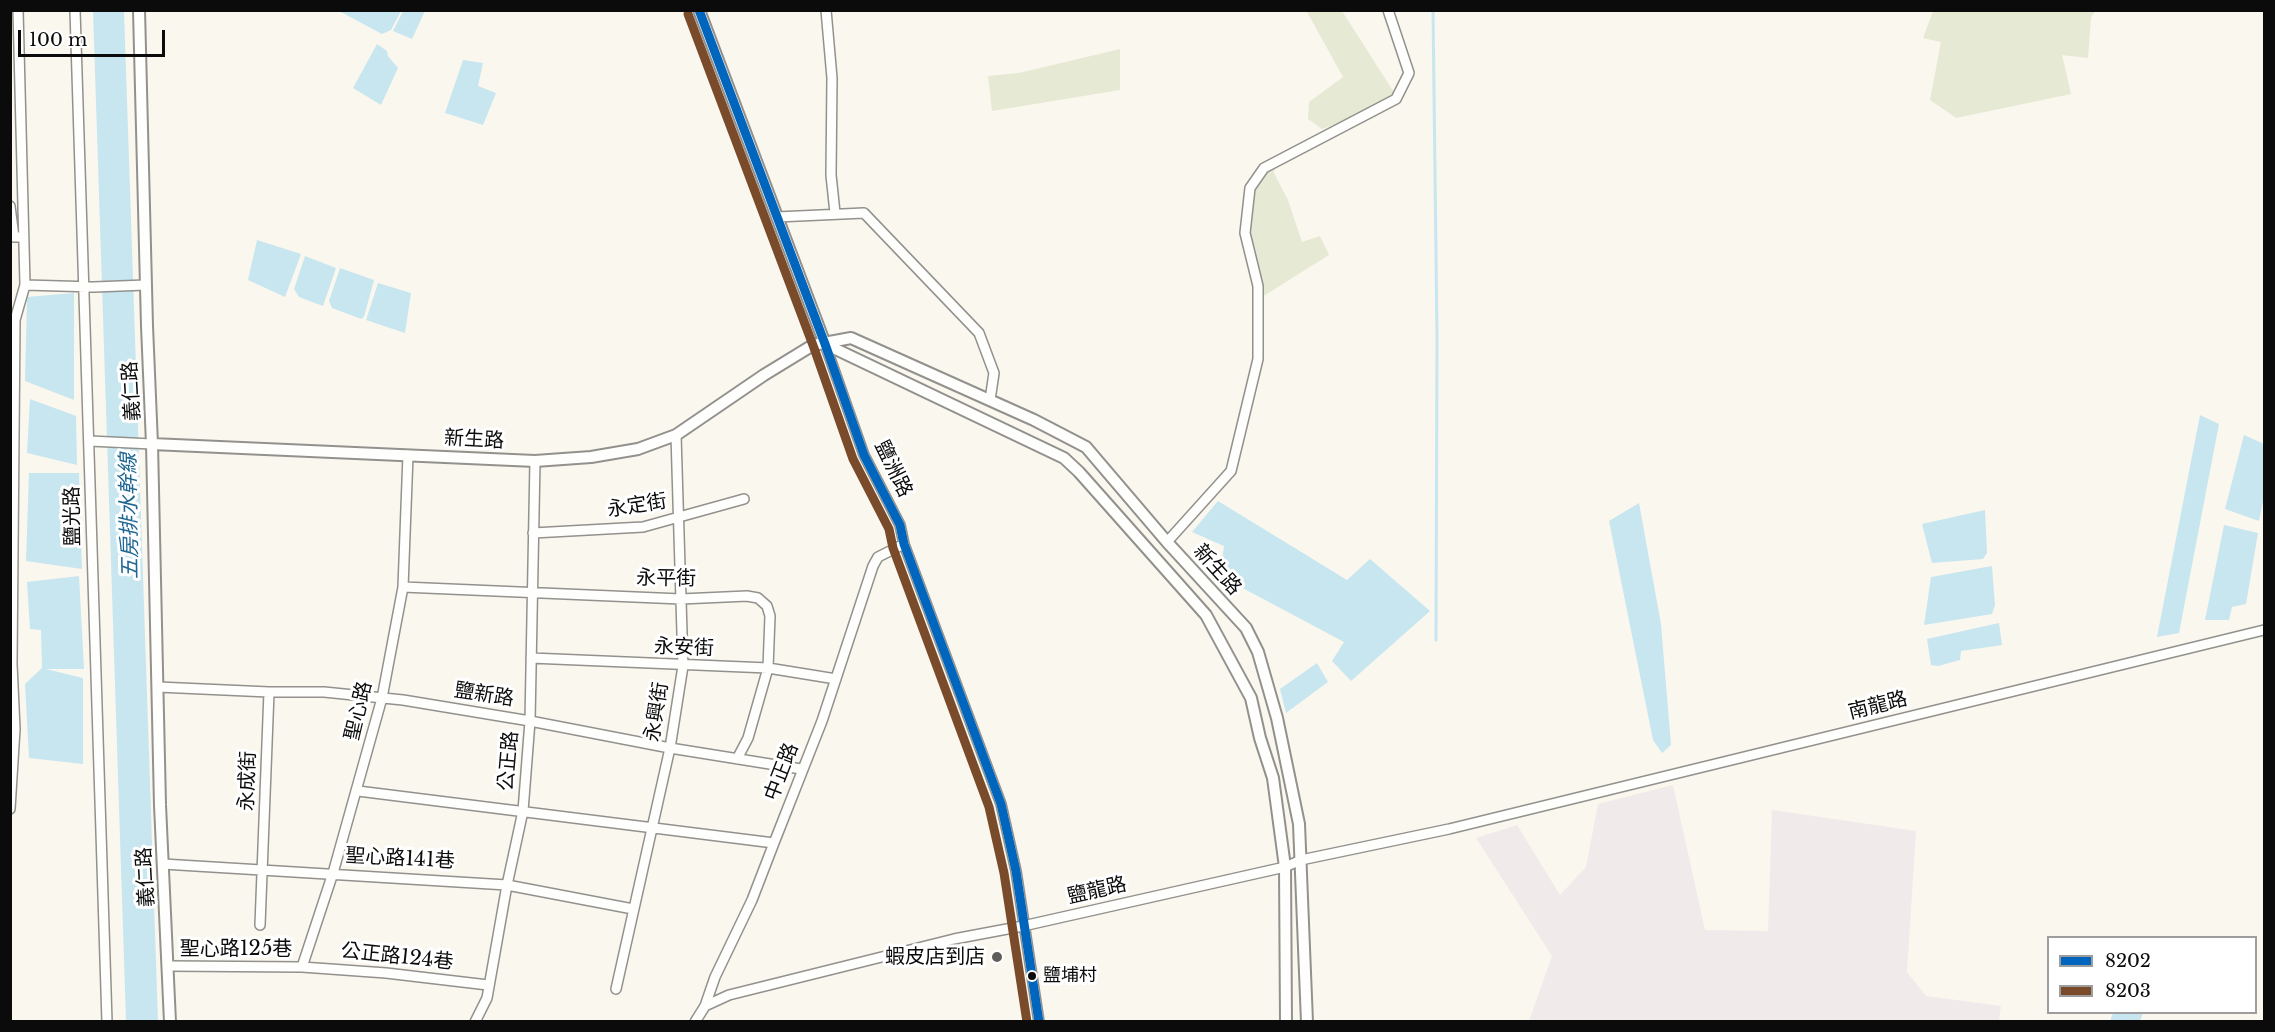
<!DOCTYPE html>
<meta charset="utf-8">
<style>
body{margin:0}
#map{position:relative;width:2275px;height:1032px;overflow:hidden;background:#faf7ee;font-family:"Libre Baskerville",serif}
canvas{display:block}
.frame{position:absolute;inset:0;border:12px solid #0b0b0b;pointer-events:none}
.legend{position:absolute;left:2047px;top:936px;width:210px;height:78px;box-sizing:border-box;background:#fff;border:2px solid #9d9d9d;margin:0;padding:8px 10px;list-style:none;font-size:18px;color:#0b0b0b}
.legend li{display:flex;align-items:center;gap:12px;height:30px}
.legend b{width:30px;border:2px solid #9d9d9d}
.scale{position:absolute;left:18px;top:30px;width:147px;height:27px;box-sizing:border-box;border:3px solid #0b0b0b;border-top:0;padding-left:8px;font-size:18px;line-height:21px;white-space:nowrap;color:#0b0b0b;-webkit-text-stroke:4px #fff;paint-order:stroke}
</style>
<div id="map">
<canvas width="2275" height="1032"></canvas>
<div class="frame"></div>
<ul class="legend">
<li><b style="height:8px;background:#0065bd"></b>8202</li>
<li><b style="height:8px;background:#7a4b2a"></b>8203</li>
</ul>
<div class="scale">100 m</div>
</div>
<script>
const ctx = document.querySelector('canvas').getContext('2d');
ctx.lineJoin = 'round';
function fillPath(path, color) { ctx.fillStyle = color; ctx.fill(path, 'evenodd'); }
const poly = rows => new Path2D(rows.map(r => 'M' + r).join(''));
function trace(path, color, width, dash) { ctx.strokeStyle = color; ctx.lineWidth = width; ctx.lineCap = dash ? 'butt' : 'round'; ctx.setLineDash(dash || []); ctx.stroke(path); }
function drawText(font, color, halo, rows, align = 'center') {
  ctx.font = font + ' "Libre Baskerville","Noto Sans TC",serif'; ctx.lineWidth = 6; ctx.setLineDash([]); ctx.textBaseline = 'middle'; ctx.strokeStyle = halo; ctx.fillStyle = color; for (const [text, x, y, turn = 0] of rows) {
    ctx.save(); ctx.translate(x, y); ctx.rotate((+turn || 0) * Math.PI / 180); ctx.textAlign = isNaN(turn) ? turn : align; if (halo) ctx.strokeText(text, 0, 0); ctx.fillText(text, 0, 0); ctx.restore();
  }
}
fillPath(poly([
 [1673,785,1705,930,1768,931,1772,810,1916,831,1907,972,1926,996,2001,1006,1999,1021,1529,1021,1552,956,1476,838,1517,825,1560,895,1586,867,1598,804]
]), '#f0eaeb');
fillPath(poly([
 [1309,10,1342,11,1395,94,1366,114,1322,129,1308,119,1309,102,1343,77,1307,12],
 [1933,11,2095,11,2091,18,2088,58,2062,55,2071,94,1956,118,1930,100,1941,42,1923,38],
 [1120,49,1120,90,992,111,988,76,1019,73],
 [1277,157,1274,173,1288,200,1302,242,1320,236,1329,255,1254,302,1245,222,1248,186]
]), '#e6e9d4');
fillPath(poly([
 [93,11,124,11,158,1021,126,1021],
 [339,11,401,10,401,11,391,30,382,34],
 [403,11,425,11,412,39,393,31],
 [377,44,387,51,388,56,398,68,381,105,353,88],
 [463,60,483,63,478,86,496,93,483,125,445,113],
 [257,240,301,254,285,297,248,280],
 [305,256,336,268,323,306,299,297,294,289],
 [340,268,374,280,364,317,361,319,332,308,329,301],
 [378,283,411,293,405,333,366,320],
 [74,293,74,400,25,381,27,297],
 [30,399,76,416,77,465,27,453],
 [2200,415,2219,424,2179,633,2157,637],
 [2244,435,2262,443,2264,447,2264,496,2259,521,2225,509],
 [29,473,79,473,82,569,26,561],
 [1218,501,1347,580,1370,559,1430,611,1351,681,1332,661,1344,642,1220,576,1224,546,1192,532],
 [1639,503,1661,624,1671,745,1662,753,1653,740,1609,521],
 [1985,510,1987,553,1983,559,1932,563,1922,524],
 [2224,525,2258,533,2246,604,2232,607,2229,620,2205,620],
 [1992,566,1995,605,1992,614,1924,625,1931,577],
 [79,576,84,669,46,669,83,678,83,764,29,758,25,684,42,668,41,630,30,629,27,582],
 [1999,623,2002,645,1961,651,1960,660,1938,666,1931,665,1927,639],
 [1317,663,1328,682,1286,713,1280,689],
 [2113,1013,2113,1012,2143,1013,2140,1021,2110,1021]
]), '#c8e6f0');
trace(poly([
 [1433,10,1437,337,1436,640]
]), '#c8e6f0', 3);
const minor = poly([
 [75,10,107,1022],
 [826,10,832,78,831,175,835,213],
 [10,206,14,237,23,237],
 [777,217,864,213,979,333,994,373,990,400],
 [25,285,94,287,146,285],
 [825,344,864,455,900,525,904,544,1001,804,1016,871,1039,1022],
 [90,441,152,444],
 [533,533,643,527,744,499],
 [1167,542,1231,471,1258,359,1258,286,1245,233,1250,188,1264,168,1396,99,1409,73,1388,10],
 [403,587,681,599,747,596,758,598,767,606,770,616,768,668,748,738,737,759],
 [531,658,768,668,836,679],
 [158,687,269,692,324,692,403,700,530,721,670,748,801,769],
 [358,791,774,843],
 [10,809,15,729,12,664,15,320,25,285,18,10],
 [163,864,507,885,633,909],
 [260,925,269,692],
 [169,966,302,967,386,973,488,985],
 [302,967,333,873,382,698,403,587,408,455],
 [616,989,670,748,683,666,676,435],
 [705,1006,729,995,954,939,1023,926,1285,867,1301,860,1449,829,2264,630],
 [475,1022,487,998,507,885,523,811,530,721,535,461],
 [695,1022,705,1006,715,977,752,900,774,843,822,721,873,566,878,557,904,544]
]);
const tertiary = poly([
 [139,10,147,326,152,444,160,805,170,1022],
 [699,10,825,344],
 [825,344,1064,458,1079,472,1206,615,1251,698,1260,738,1273,778,1285,867,1286,1022],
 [152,444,535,461,591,457,638,449,676,435,764,375,813,345,851,338,1034,420,1086,447,1167,542,1246,628,1258,652,1277,718,1299,824,1307,1022]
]);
trace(minor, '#93918d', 12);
trace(tertiary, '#93918d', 14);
trace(minor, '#fefefc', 9);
trace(tertiary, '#fefefc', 10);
trace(poly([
 [699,10,825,344,864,455,900,525,904,544,1001,804,1016,871,1039,1022]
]), '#0065bd', 9);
trace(poly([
 [688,14,814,348,853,459,889,529,893,548,989,807,1004,873,1027,1022]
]), '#7a4b2a', 9);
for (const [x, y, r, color] of [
 [997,957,6,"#5f5e5a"],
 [1032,976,5,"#0b0b0b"]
]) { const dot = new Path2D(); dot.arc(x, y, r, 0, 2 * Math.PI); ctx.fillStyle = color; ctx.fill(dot); trace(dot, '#fff', 2); }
drawText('18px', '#0b0b0b', '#fff', [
 ["鹽埔村",1043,976]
], 'left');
drawText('20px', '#0b0b0b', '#fff', [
 ["義仁路",132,391,-93],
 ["新生路",474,440,3],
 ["鹽洲路",893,469,64],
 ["永定街",637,506,-9],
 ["鹽光路",73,516,-91],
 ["新生路",1217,570,48],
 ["永平街",666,579,1],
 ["永安街",684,648,2],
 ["鹽新路",484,695,9],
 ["南龍路",1878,706,-14],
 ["聖心路",359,711,-77],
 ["永興街",657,712,-81],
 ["公正路",509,761,-85],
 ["中正路",782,772,-69],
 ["永成街",248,781,-88],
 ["聖心路141巷",400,859,3],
 ["義仁路",146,877,-93],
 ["鹽龍路",1097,891,-13],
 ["聖心路125巷",236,949],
 ["公正路124巷",397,957,6]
]);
drawText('20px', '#0b0b0b', '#fff', [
 ["蝦皮店到店",985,957]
], 'right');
drawText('italic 21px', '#1e6793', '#fff', [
 ["五房排水幹線",130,516,-91]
]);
</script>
